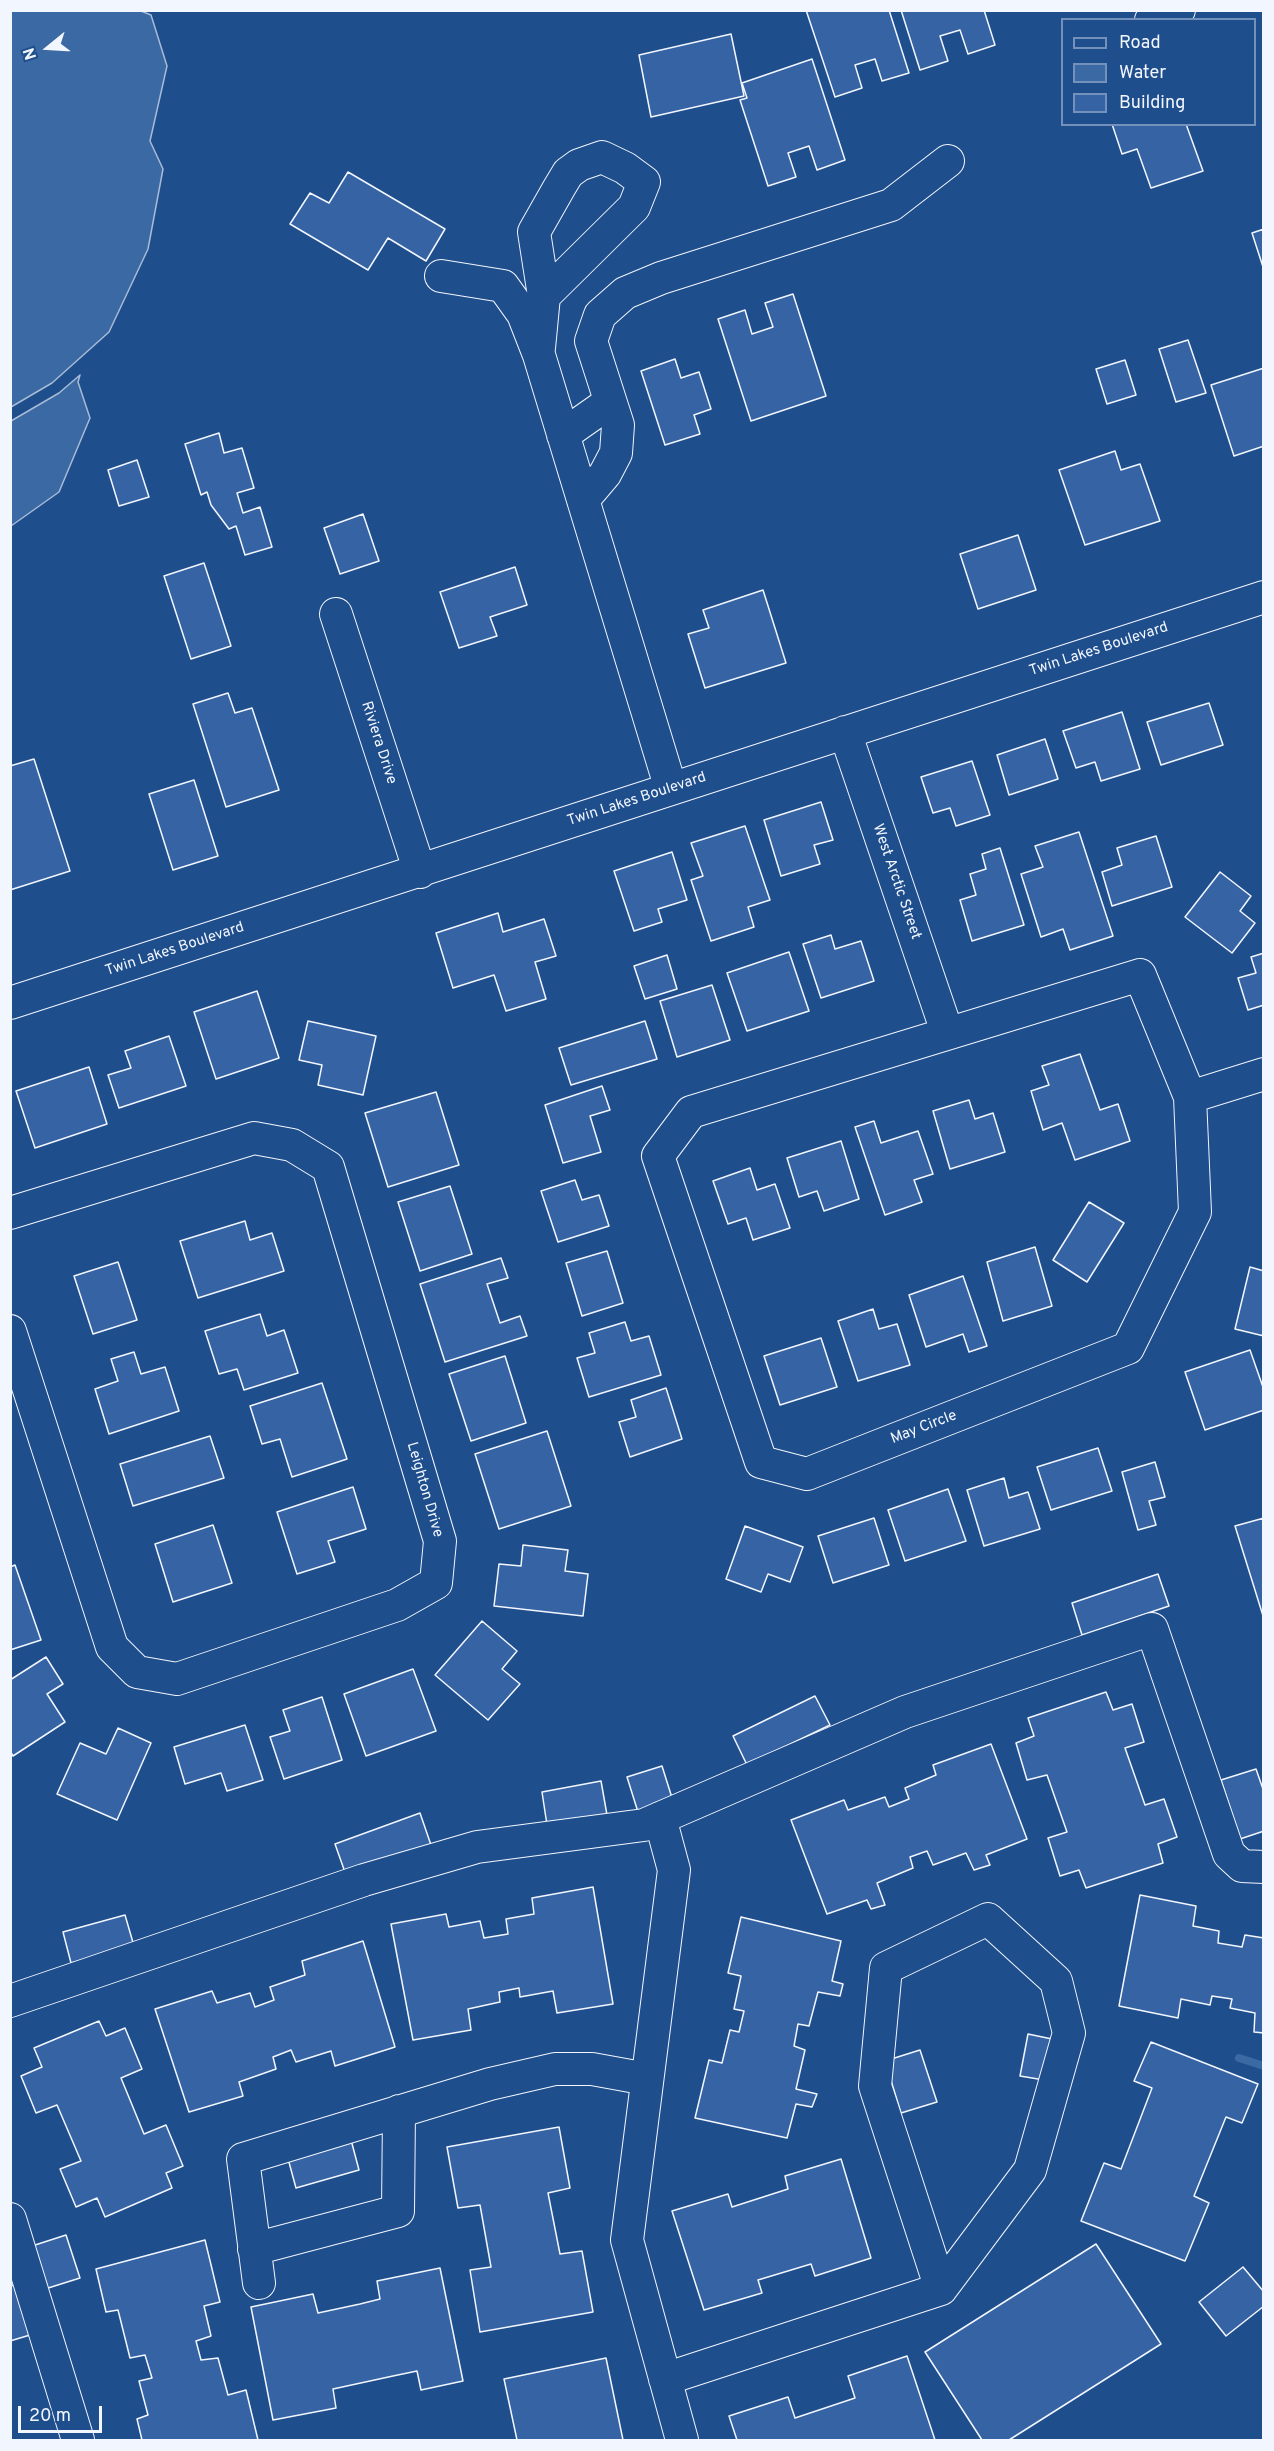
<!DOCTYPE html>
<style>
body{margin:0}
#map{position:relative;width:1274px;height:2451px;overflow:hidden;background:#1f4e8c;font-family:Overpass,sans-serif}
canvas{display:block}
.frame{position:absolute;inset:0;border:12px solid #f2f6ff;pointer-events:none}
.legend{position:absolute;left:1061px;top:18px;width:195px;height:108px;box-sizing:border-box;background:#1f4e8c;border:2px solid #7391ba;margin:0;padding:8px 10px;list-style:none;font-size:18px;color:#f2f6ff}
.legend li{display:flex;align-items:center;gap:12px;height:30px}
.legend b{width:30px;border:2px solid #7391ba}
.north{position:absolute;left:18px;top:18px;width:60px;height:60px;-webkit-text-stroke:4px #1f4e8c;paint-order:stroke;rotate:252deg;font-size:16px;font-weight:700;line-height:24px;text-align:center;color:#f2f6ff}
.north::after{content:'';display:block;margin:auto;width:21px;height:27px;background:#f2f6ff;clip-path:polygon(50% 0,100% 100%,50% 72%,0 100%)}
.scale{position:absolute;left:18px;top:2406px;width:84px;height:27px;box-sizing:border-box;border:3px solid #f2f6ff;border-top:0;padding-left:8px;font-size:18px;line-height:21px;white-space:nowrap;color:#f2f6ff;-webkit-text-stroke:4px #1f4e8c;paint-order:stroke}
</style>
<div id="map">
<canvas width="1274" height="2451"></canvas>
<div class="frame"></div>
<ul class="legend">
<li><b style="height:8px;background:#1f4e8c"></b>Road</li>
<li><b style="height:16px;background:#3b69a3"></b>Water</li>
<li><b style="height:16px;background:#3563a3"></b>Building</li>
</ul>
<div class="north">N</div>
<div class="scale">20 m</div>
</div>
<script>
const ctx = document.querySelector('canvas').getContext('2d');
ctx.lineJoin = 'round';
function fillPath(path, color) { ctx.fillStyle = color; ctx.fill(path, 'evenodd'); }
const poly = rows => new Path2D(rows.map(r => 'M' + r).join(''));
function trace(path, color, width, dash) { ctx.strokeStyle = color; ctx.lineWidth = width; ctx.lineCap = dash ? 'butt' : 'round'; ctx.setLineDash(dash || []); ctx.stroke(path); }
function drawText(font, color, halo, rows, align = 'center') {
  ctx.font = font + ' Overpass,sans-serif'; ctx.lineWidth = 4.5; ctx.setLineDash([]); ctx.textBaseline = 'middle'; ctx.strokeStyle = halo; ctx.fillStyle = color; for (const [text, x, y, turn = 0] of rows) {
    ctx.save(); ctx.translate(x, y); ctx.rotate((+turn || 0) * Math.PI / 180); ctx.textAlign = isNaN(turn) ? turn : align; if (halo) ctx.strokeText(text, 0, 0); ctx.fillText(text, 0, 0); ctx.restore();
  }
}
const water = poly([
 [11,10,141,11,151,15,167,66,150,141,163,169,148,249,109,332,52,383,11,407,11,10],
 [80,375,78,382,90,418,59,492,11,526,11,421,59,393,80,375]
]);
fillPath(water, '#3b69a3');
trace(water, '#a8bbd7', 1.5);
trace(poly([
 [1239,2058,1264,2066]
]), '#3b69a3', 8);
const building = poly([
 [806,10,889,10,909,73,882,81,875,59,855,65,862,88,835,97,806,10],
 [901,10,984,10,995,45,968,54,960,30,940,36,948,61,920,70,901,10],
 [731,34,744,96,651,117,639,55,731,34],
 [812,59,845,160,817,170,809,146,788,153,796,177,768,186,740,100,747,98,742,83,812,59],
 [1112,124,1186,124,1203,171,1151,188,1137,149,1122,154,1112,124],
 [348,172,445,229,426,261,388,238,368,270,290,224,310,193,329,203,348,172],
 [1264,229,1264,270,1252,233,1264,229],
 [793,294,826,396,751,421,718,319,745,310,752,334,773,327,765,303,793,294],
 [1188,340,1206,393,1176,402,1159,349,1188,340],
 [675,359,681,378,699,372,711,409,694,415,700,434,665,445,641,371,675,359],
 [1125,360,1136,395,1107,404,1096,369,1125,360],
 [1264,368,1264,446,1234,456,1211,385,1264,368],
 [219,433,224,453,242,448,254,488,237,493,243,513,260,507,272,547,245,555,236,526,229,529,211,505,207,492,201,495,185,444,219,433],
 [1115,451,1121,470,1140,464,1160,521,1085,545,1059,470,1115,451],
 [137,460,149,497,119,506,108,470,137,460],
 [363,514,379,561,340,574,324,528,363,514],
 [1018,535,1036,590,978,609,960,554,1018,535],
 [204,563,231,646,191,659,164,576,204,563],
 [515,567,527,605,490,617,497,636,459,648,440,592,515,567],
 [763,590,786,663,705,688,688,634,709,628,703,610,763,590],
 [228,693,235,713,252,708,279,790,226,807,193,704,228,693],
 [1209,703,1223,745,1161,765,1147,722,1209,703],
 [1122,712,1140,769,1101,781,1095,762,1076,768,1063,731,1122,712],
 [1045,739,1058,779,1009,795,997,755,1045,739],
 [34,759,70,871,10,890,10,766,34,759],
 [972,761,990,815,956,826,950,808,933,813,921,777,972,761],
 [194,780,218,856,173,870,149,794,194,780],
 [821,802,833,840,814,845,820,864,781,876,764,820,821,802],
 [745,826,770,900,748,907,754,927,711,941,691,880,703,876,691,843,745,826],
 [1079,832,1113,936,1070,950,1063,929,1041,937,1021,874,1043,867,1035,846,1079,832],
 [1156,836,1172,887,1112,906,1102,872,1122,865,1117,848,1156,836],
 [1000,848,1024,925,972,941,960,900,976,895,970,874,986,869,982,854,1000,848],
 [672,852,687,900,658,909,662,922,634,931,614,871,672,852],
 [1220,872,1251,896,1240,911,1255,923,1232,953,1185,917,1220,872],
 [498,913,503,932,544,919,556,956,535,962,546,999,506,1011,494,975,453,988,436,933,498,913],
 [831,935,835,949,861,941,874,981,821,998,803,944,831,935],
 [789,952,809,1011,747,1031,727,973,789,952],
 [1264,953,1264,1005,1248,1010,1238,978,1256,973,1251,957,1264,953],
 [667,955,677,989,645,999,634,966,667,955],
 [712,985,730,1040,677,1057,660,1001,712,985],
 [257,991,279,1058,216,1079,194,1012,257,991],
 [308,1021,376,1036,363,1095,318,1085,322,1065,299,1060,308,1021],
 [645,1021,657,1059,571,1085,559,1048,645,1021],
 [169,1036,186,1086,119,1108,108,1075,131,1068,125,1051,169,1036],
 [1080,1054,1100,1110,1118,1104,1130,1141,1075,1160,1062,1123,1043,1130,1031,1091,1049,1085,1042,1066,1080,1054],
 [89,1067,107,1124,35,1148,16,1091,89,1067],
 [602,1086,610,1110,590,1116,601,1152,563,1163,545,1105,602,1086],
 [436,1092,459,1165,388,1187,365,1113,436,1092],
 [969,1100,975,1119,993,1113,1005,1152,950,1169,933,1111,969,1100],
 [874,1121,881,1143,918,1131,933,1174,914,1180,922,1202,885,1215,855,1127,874,1121],
 [841,1141,859,1199,824,1211,817,1191,799,1197,787,1158,841,1141],
 [750,1168,757,1190,775,1184,790,1228,753,1240,746,1218,728,1224,713,1181,750,1168],
 [575,1180,582,1200,599,1195,609,1226,558,1242,541,1191,575,1180],
 [450,1186,472,1254,420,1271,398,1202,450,1186],
 [1089,1202,1124,1223,1087,1282,1053,1260,1089,1202],
 [245,1221,250,1240,272,1233,284,1271,198,1298,180,1241,245,1221],
 [1035,1247,1052,1306,1003,1321,987,1262,1035,1247],
 [607,1251,623,1303,582,1316,566,1263,607,1251],
 [501,1258,508,1278,487,1284,500,1323,520,1316,527,1336,445,1362,420,1284,501,1258],
 [118,1262,137,1320,93,1334,74,1276,118,1262],
 [1250,1267,1264,1271,1264,1336,1235,1329,1250,1267],
 [963,1276,987,1346,969,1352,963,1334,926,1347,909,1295,963,1276],
 [873,1309,879,1329,897,1324,910,1365,858,1381,838,1321,873,1309],
 [260,1314,267,1336,284,1330,298,1373,244,1390,237,1369,219,1374,205,1331,260,1314],
 [625,1322,631,1341,649,1336,661,1375,589,1397,577,1358,595,1353,589,1333,625,1322],
 [821,1338,837,1387,780,1405,764,1356,821,1338],
 [1250,1350,1264,1390,1264,1410,1205,1430,1185,1372,1250,1350],
 [134,1352,141,1374,165,1367,179,1411,109,1434,95,1389,118,1381,111,1359,134,1352],
 [505,1356,526,1423,471,1441,449,1374,505,1356],
 [322,1383,347,1459,292,1477,280,1439,262,1444,250,1406,322,1383],
 [666,1388,682,1439,630,1457,619,1422,636,1417,631,1400,666,1388],
 [547,1431,571,1506,499,1529,475,1454,547,1431],
 [210,1436,224,1478,133,1506,120,1464,210,1436],
 [1098,1448,1112,1491,1051,1510,1037,1467,1098,1448],
 [1155,1462,1165,1497,1149,1501,1156,1525,1138,1530,1122,1472,1155,1462],
 [1004,1478,1009,1498,1028,1492,1040,1529,984,1546,967,1490,1004,1478],
 [353,1487,366,1529,328,1541,335,1562,297,1574,277,1512,353,1487],
 [948,1489,966,1541,905,1561,888,1510,948,1489],
 [874,1518,889,1565,833,1583,818,1536,874,1518],
 [1264,1518,1264,1619,1235,1526,1264,1518],
 [213,1525,232,1583,173,1602,155,1544,213,1525],
 [745,1526,803,1547,790,1582,768,1574,761,1592,726,1579,745,1526],
 [523,1545,568,1550,565,1571,588,1574,583,1616,494,1606,499,1564,521,1566,523,1545],
 [15,1565,41,1640,10,1650,10,1567,15,1565],
 [1158,1574,1169,1606,1082,1635,1072,1603,1158,1574],
 [482,1621,517,1651,502,1669,520,1684,488,1720,435,1675,482,1621],
 [46,1657,63,1684,47,1694,65,1722,13,1756,10,1751,10,1680,46,1657],
 [413,1669,436,1731,366,1756,344,1694,413,1669],
 [1106,1692,1113,1710,1132,1704,1144,1742,1125,1748,1145,1805,1164,1799,1177,1837,1158,1844,1163,1863,1086,1888,1079,1870,1060,1876,1048,1838,1067,1832,1047,1775,1027,1780,1016,1743,1034,1736,1028,1718,1106,1692],
 [815,1696,830,1725,747,1765,733,1736,815,1696],
 [322,1697,342,1760,284,1779,270,1737,290,1731,283,1710,322,1697],
 [245,1725,263,1780,227,1791,221,1773,185,1784,174,1747,245,1725],
 [118,1728,151,1743,117,1820,57,1794,80,1743,106,1754,118,1728],
 [991,1744,1027,1839,986,1855,990,1865,974,1870,966,1853,933,1865,927,1851,910,1857,913,1868,877,1883,885,1905,871,1909,867,1900,827,1914,791,1820,844,1800,848,1810,885,1797,889,1807,909,1799,905,1788,936,1775,933,1765,991,1744],
 [662,1766,673,1801,638,1812,627,1777,662,1766],
 [1256,1769,1264,1792,1264,1831,1240,1839,1221,1780,1256,1769],
 [601,1781,607,1815,547,1825,542,1792,601,1781],
 [420,1813,431,1845,346,1875,335,1844,420,1813],
 [593,1887,613,2004,557,2013,553,1991,520,1997,519,1988,499,1992,500,2002,468,2009,471,2030,413,2040,391,1924,446,1914,449,1927,480,1921,484,1938,508,1934,506,1919,534,1914,532,1898,593,1887],
 [1140,1895,1196,1906,1193,1926,1219,1931,1218,1943,1242,1947,1245,1935,1264,1938,1264,2033,1254,2032,1255,2013,1230,2008,1232,1999,1212,1996,1210,2005,1181,1999,1178,2018,1119,2006,1140,1895],
 [125,1915,134,1946,71,1963,63,1932,125,1915],
 [741,1917,841,1941,832,1981,843,1984,840,1996,818,1992,809,2026,798,2024,794,2046,805,2050,796,2089,817,2094,812,2107,796,2104,787,2138,695,2118,709,2060,722,2063,730,2030,739,2032,744,2011,734,2009,741,1976,728,1973,741,1917],
 [363,1941,395,2047,335,2066,331,2051,296,2062,291,2050,273,2057,276,2069,239,2082,243,2096,189,2112,155,2009,212,1991,217,2003,250,1993,255,2007,274,2000,270,1987,305,1975,302,1961,363,1941],
 [99,2021,106,2036,125,2028,142,2069,121,2078,144,2134,166,2125,183,2166,166,2173,172,2188,105,2217,97,2198,76,2207,60,2169,81,2161,57,2105,36,2113,21,2076,42,2067,34,2048,99,2021],
 [1028,2034,1052,2039,1044,2080,1020,2076,1028,2034],
 [1151,2042,1258,2084,1242,2123,1226,2117,1194,2196,1209,2203,1185,2261,1081,2221,1104,2163,1121,2169,1152,2088,1134,2081,1151,2042],
 [920,2050,937,2102,901,2113,885,2061,920,2050],
 [559,2127,570,2188,548,2193,560,2254,582,2251,593,2312,480,2332,470,2270,491,2267,480,2205,458,2208,447,2147,559,2127],
 [350,2136,359,2170,296,2188,287,2155,350,2136],
 [841,2159,871,2258,815,2276,811,2264,758,2280,762,2293,704,2310,672,2211,728,2194,732,2207,788,2189,785,2176,841,2159],
 [66,2235,80,2278,45,2289,32,2246,66,2235],
 [205,2240,220,2302,204,2306,211,2336,196,2341,201,2360,218,2358,228,2395,246,2390,258,2440,142,2440,137,2419,148,2415,139,2381,152,2378,145,2355,130,2358,118,2310,106,2312,96,2269,205,2240],
 [1096,2244,1161,2344,1009,2440,982,2440,925,2352,1096,2244],
 [1243,2267,1264,2292,1264,2306,1226,2336,1199,2302,1243,2267],
 [440,2268,463,2381,421,2390,417,2371,393,2376,333,2389,336,2408,273,2420,251,2307,313,2294,318,2313,360,2304,380,2299,377,2281,440,2268],
 [14,2285,30,2335,10,2341,10,2286,14,2285],
 [907,2356,935,2440,737,2440,729,2416,788,2397,795,2418,855,2398,848,2376,907,2356],
 [606,2358,623,2440,517,2440,504,2379,606,2358]
]);
fillPath(building, '#3563a3');
trace(building, '#f2f6ff', 1.5);
const minor = poly([
 [1151,20,1179,10],
 [441,276,503,286,523,314,539,355,671,789],
 [539,348,544,296,534,232,559,188,568,173,579,165,602,157,625,168,644,182,634,207,544,296],
 [563,435,610,402],
 [583,500,605,474,616,453,618,425,591,341,600,315,625,293,661,278,891,205,948,161],
 [336,614,420,872],
 [845,732,947,1032],
 [1140,975,1190,1097,1195,1212,1128,1348,807,1474,761,1462,658,1156,691,1112,1140,975],
 [10,1003,1264,597],
 [1190,1097,1264,1074],
 [10,1213,254,1138,292,1145,328,1167,440,1541,436,1583,397,1605,177,1679,137,1672,112,1647,10,1331],
 [660,1818,674,1870,627,2240,682,2440],
 [10,2001,364,1880,477,1847,644,1825,905,1712,1152,1629,1229,1854,1242,1866,1264,1867],
 [10,2219,78,2440],
 [254,2249,398,2211,399,2111],
 [259,2283,243,2159,490,2084,555,2069,592,2069,647,2079],
 [665,2379,941,2289,1030,2170,1069,2033,1056,1981,988,1919,886,1968,875,2086,941,2289]
]);
trace(minor, '#f2f6ff', 34);
trace(minor, '#1f4e8c', 32);
drawText('15px', '#f2f6ff', '#1f4e8c', [
 ["Twin Lakes Boulevard",1099,650,-18],
 ["Riviera Drive",378,743,72],
 ["Twin Lakes Boulevard",637,800,-18],
 ["West Arctic Street",896,882,71],
 ["Twin Lakes Boulevard",175,950,-18],
 ["May Circle",924,1428,-21],
 ["Leighton Drive",424,1490,74]
]);
</script>
